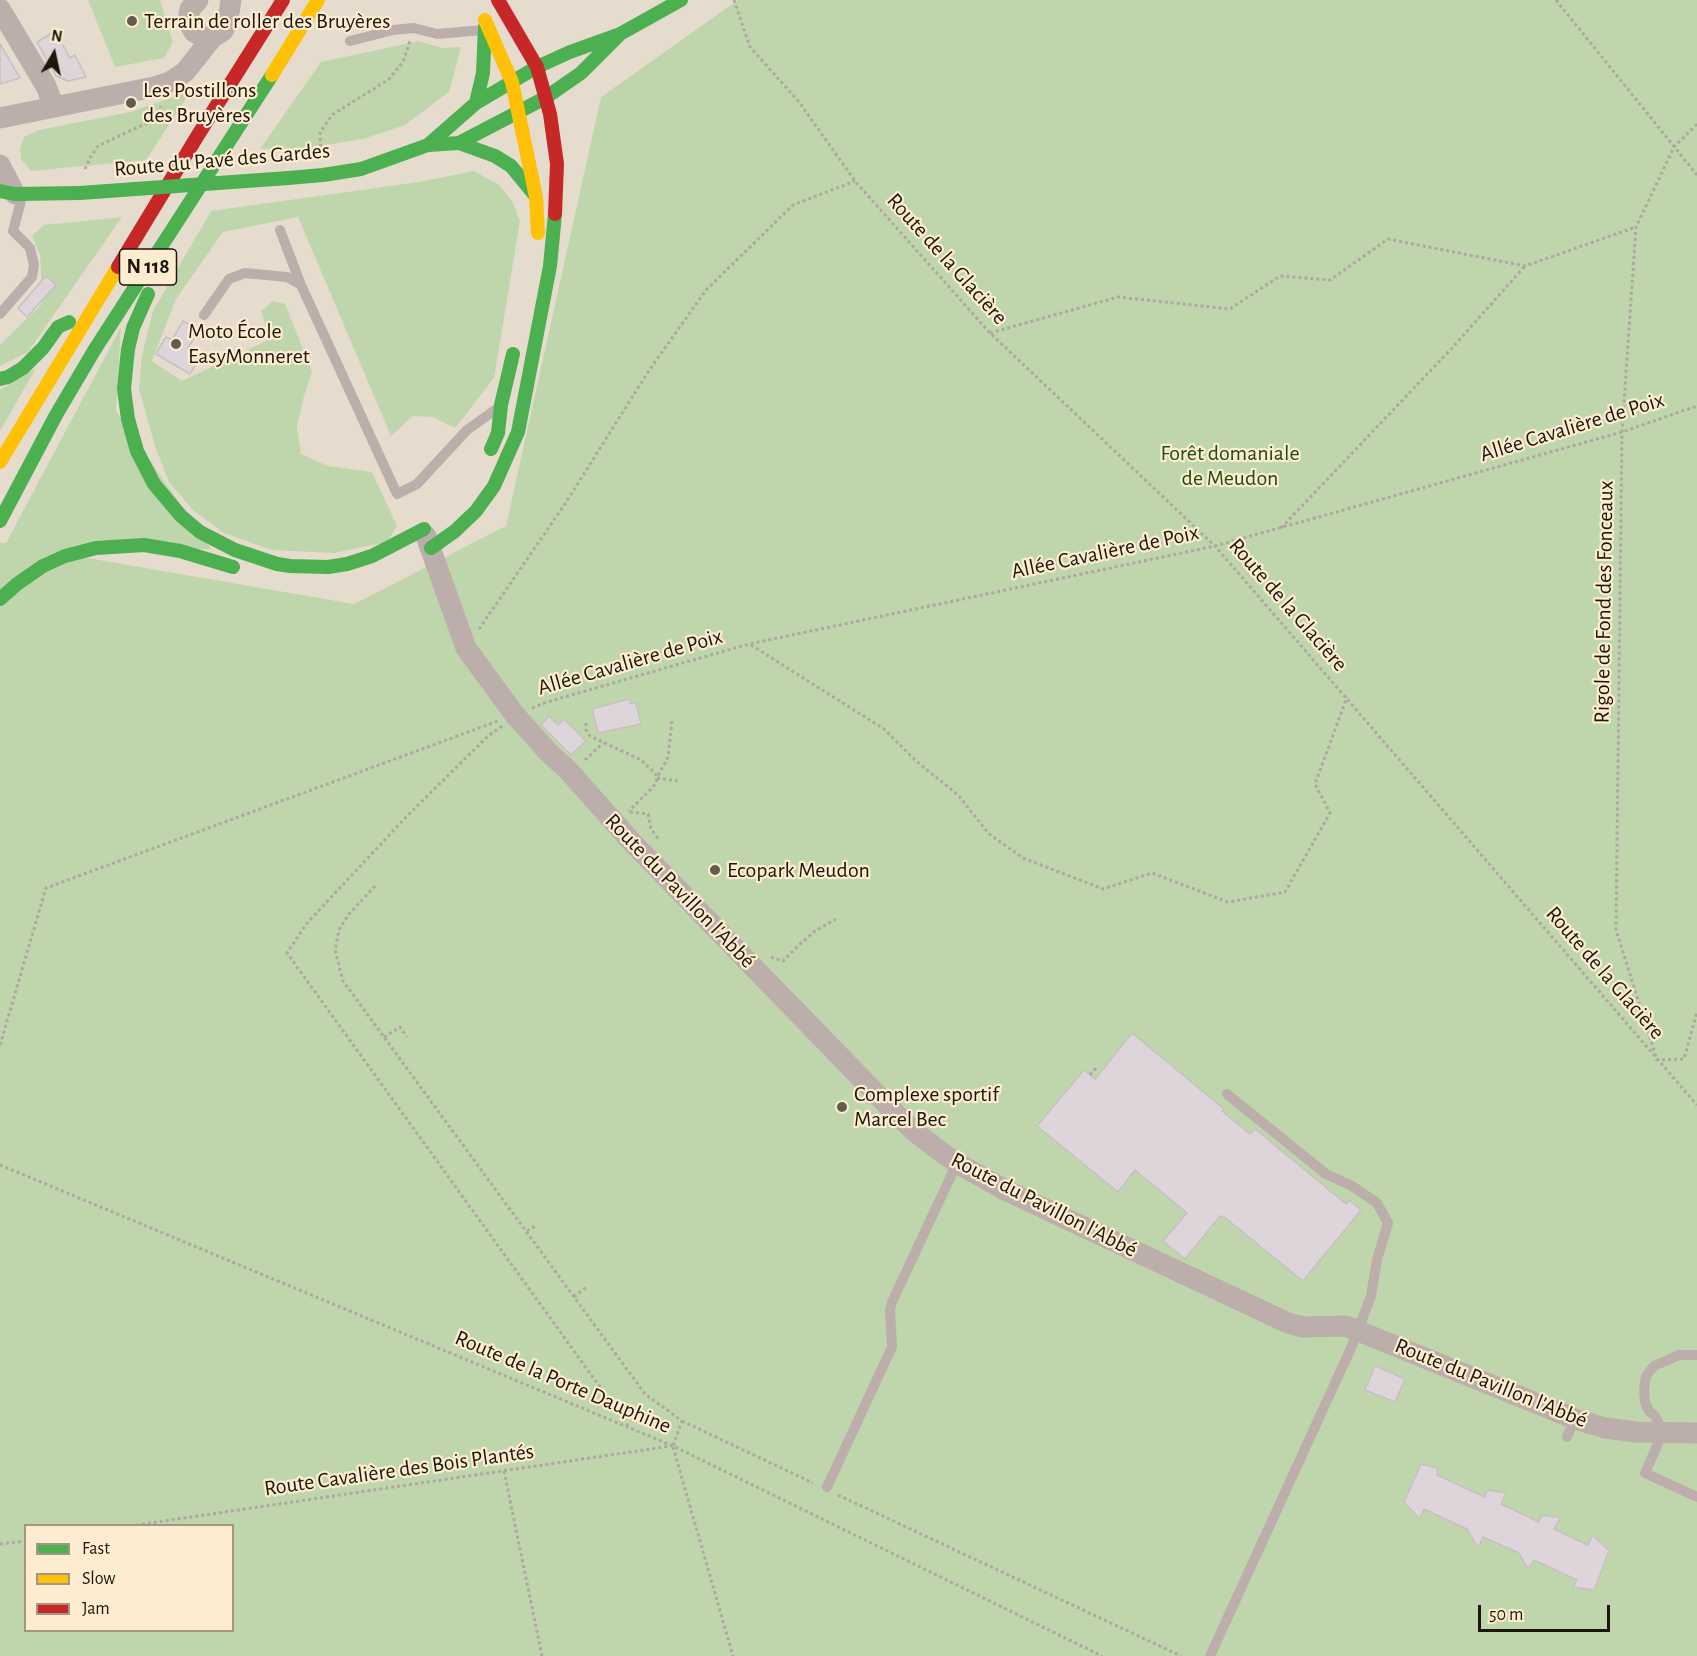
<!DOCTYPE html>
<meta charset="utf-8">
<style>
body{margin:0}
#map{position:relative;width:1697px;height:1656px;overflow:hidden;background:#e6dcce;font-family:"Alegreya Sans",sans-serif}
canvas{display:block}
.legend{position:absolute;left:24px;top:1524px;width:210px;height:108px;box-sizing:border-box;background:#fdecd0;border:2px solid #a39682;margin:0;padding:8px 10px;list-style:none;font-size:18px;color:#1c160c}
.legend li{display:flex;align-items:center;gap:12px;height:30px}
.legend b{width:30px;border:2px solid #a39682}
.north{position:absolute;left:24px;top:24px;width:60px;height:60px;-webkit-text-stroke:4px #fdecd0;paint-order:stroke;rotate:9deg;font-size:16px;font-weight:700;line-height:24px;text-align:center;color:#1c160c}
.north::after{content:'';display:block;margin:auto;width:21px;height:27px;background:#1c160c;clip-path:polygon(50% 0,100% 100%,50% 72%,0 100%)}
.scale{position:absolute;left:1478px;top:1605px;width:132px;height:27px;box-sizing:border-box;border:3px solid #1c160c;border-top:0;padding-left:8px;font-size:18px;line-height:21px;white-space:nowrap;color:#1c160c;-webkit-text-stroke:4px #fdecd0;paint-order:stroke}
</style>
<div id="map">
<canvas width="1697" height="1656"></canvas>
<ul class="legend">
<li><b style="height:8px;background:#4caf50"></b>Fast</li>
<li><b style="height:8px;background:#ffc107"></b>Slow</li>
<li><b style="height:8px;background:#c62828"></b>Jam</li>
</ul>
<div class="north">N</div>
<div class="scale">50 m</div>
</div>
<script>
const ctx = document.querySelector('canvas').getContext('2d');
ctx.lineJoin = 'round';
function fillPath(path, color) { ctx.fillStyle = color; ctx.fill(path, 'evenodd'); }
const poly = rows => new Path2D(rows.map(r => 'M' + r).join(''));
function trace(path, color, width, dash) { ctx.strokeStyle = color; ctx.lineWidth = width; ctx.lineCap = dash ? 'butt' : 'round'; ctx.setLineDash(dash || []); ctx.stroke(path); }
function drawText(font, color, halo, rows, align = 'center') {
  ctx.font = font + ' "Alegreya Sans",sans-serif'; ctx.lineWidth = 4.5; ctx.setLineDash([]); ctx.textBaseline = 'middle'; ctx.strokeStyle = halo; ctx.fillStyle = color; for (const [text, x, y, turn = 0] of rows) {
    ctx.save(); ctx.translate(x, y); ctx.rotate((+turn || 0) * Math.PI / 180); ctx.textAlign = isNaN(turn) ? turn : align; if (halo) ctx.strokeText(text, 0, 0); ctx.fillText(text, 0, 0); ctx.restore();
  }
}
fillPath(poly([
 [88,0,160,0,173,42,164,58,115,67],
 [738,0,1697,0,1697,1656,0,1656,0,543,6,543,121,327,116,411,211,549,53,552,354,604,506,526,601,97],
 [26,1526,232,1526,232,1630,26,1630],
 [419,41,442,48,461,47,449,92,405,125,363,139,307,148,260,149,321,62],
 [191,91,146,160,31,171,21,159,20,148,24,137,39,130,130,112],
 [474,171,499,185,512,201,520,221,494,378,455,428,433,417,413,416,391,436,298,217,223,232,176,299,152,361,182,381,270,339,261,311,273,301,285,304,312,371,304,396,297,426,301,454,328,466,372,472,397,526,387,542,334,553,272,550,224,533,194,511,169,482,155,446,139,389,142,355,153,311,211,211,419,182],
 [122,217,28,352,0,366,0,345,41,305,42,293,40,255,32,236,44,225],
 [36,368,0,431,0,390]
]), '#bfd6ad');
const building = poly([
 [55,31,70,58,75,55,86,77,68,81,56,76,37,42,55,31],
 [0,44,20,78,0,84,0,44],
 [46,276,56,285,27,317,18,308,46,276],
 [183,321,199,330,188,348,201,356,190,374,156,354,166,337,172,340,183,321],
 [629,699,631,704,636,703,641,724,598,733,592,709,629,699],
 [549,716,558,725,564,719,586,741,571,755,541,725,549,716],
 [1132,1033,1224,1109,1222,1111,1250,1134,1255,1129,1346,1204,1349,1200,1361,1210,1303,1281,1223,1216,1222,1217,1220,1216,1185,1259,1163,1241,1187,1213,1135,1170,1118,1192,1037,1126,1084,1070,1095,1079,1132,1033],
 [1375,1366,1405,1379,1395,1402,1365,1390,1375,1366],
 [1421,1464,1438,1468,1437,1475,1485,1497,1487,1490,1506,1493,1501,1504,1539,1522,1542,1515,1560,1518,1554,1529,1588,1545,1593,1535,1609,1551,1594,1590,1573,1587,1577,1580,1534,1560,1528,1569,1519,1553,1483,1537,1478,1548,1467,1529,1424,1509,1420,1519,1404,1502,1421,1464]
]);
fillPath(building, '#ded5db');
trace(building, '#c7c0c0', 1.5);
trace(poly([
 [734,0,750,47,799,102,855,181,990,333,1215,546,1697,1105],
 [1556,0,1697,175],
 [1697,124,1674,147,1636,227,1622,432,1616,930,1657,1060,1684,1059,1697,1012],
 [321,153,320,133,332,115,389,79,403,62,410,41],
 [85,169,90,158,98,146,151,121,158,114,161,106],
 [990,333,1118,297,1230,309,1280,276,1330,280,1388,239,1525,266,1636,227],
 [1281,528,1452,348,1525,266],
 [479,629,565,504,648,372,706,290,793,205,855,181],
 [751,645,884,729,915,760,958,795,989,834,1023,858,1103,889,1152,873,1228,902,1285,892,1330,813,1315,784,1347,697],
 [532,708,547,702,749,644,1215,546,1622,432,1697,406],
 [672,721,668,757,657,778,678,781],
 [586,723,586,730,590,736,641,760,655,773,657,778,656,783,652,788,629,811],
 [502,726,488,736,409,814,307,923,287,953,628,1426],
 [585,760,603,743],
 [630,812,648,814,651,829,659,840],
 [375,886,348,915,339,930,335,950,343,981,645,1394,682,1421,673,1446],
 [771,957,783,961,800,944,815,931,836,919],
 [384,1037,400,1027,407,1037],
 [0,1045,46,888,498,721],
 [1090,1075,1097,1067],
 [0,1165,673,1446,1102,1656],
 [527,1231,537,1225],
 [574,1297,588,1286],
 [682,1421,813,1483],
 [673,1447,733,1656],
 [504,1471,542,1656],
 [838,1495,1181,1656],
 [130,1526,671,1446],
 [0,1544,26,1541]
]), '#b0a6a2', 3, [3, 3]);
trace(poly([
 [350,41,393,30,414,28,437,34,483,30],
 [280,230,301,285],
 [13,231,22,197],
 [0,314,32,277,34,265,30,248,13,231],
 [204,315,229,279,245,273,287,277,301,285,397,494,417,484,467,430,495,410],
 [1697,1355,1679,1355,1654,1366,1646,1376,1644,1389,1645,1402,1649,1411,1655,1416,1663,1432,1645,1473,1697,1497],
 [1567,1437,1575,1419],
 [827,1487,892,1347,890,1311,892,1302,957,1163],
 [1210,1656,1352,1346,1371,1296,1377,1260,1388,1223,1377,1203,1352,1186,1326,1174,1227,1094]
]), '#bcaeab', 10);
trace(poly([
 [198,0,190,9,188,21,194,32,205,38,212,38,223,31,228,20,231,0],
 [0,9,46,86,54,107],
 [0,118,154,87,170,82,185,72,212,38],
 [0,165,15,194],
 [426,536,466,648,515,715,549,753,568,770,629,839,895,1113,914,1131,937,1149,957,1163,1005,1190,1288,1323,1303,1327,1346,1326,1575,1419,1605,1428,1636,1432,1697,1433]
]), '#bcaeab', 21);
trace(poly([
 [476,103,483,73,485,27],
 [459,143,495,156,511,166,534,194],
 [428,145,476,103,537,67,570,52,620,34,681,0],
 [288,178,323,175,361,169,428,145,459,143,545,98,581,73,620,34],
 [0,191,15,194,80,193],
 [148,294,133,328,128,349,124,389,128,419,137,451,154,484,181,516,200,532,235,550,277,564,290,566,328,567,347,564,372,556,424,529],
 [0,379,8,377,23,368,43,348,58,327,69,322],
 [491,449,498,433,501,405,513,354],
 [0,521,56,415,95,349,272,75],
 [431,548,455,531,476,511,494,486,518,432,550,266,555,214],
 [0,599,17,584,43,566,65,556,96,548,144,545,180,551,233,567]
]), '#4caf50', 14);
trace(poly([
 [485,20,512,82,536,197,538,233],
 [272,75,318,0],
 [0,462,118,267]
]), '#ffc107', 14);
trace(poly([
 [498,0,537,67,550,114,557,164,555,214],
 [118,267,198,135,283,0]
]), '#c62828', 14);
trace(poly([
 [80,193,288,178]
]), '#4caf50', 14);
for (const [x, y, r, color] of [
 [132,21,6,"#635b50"],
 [131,103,6,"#635b50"],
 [176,344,6,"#635b50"],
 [715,870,6,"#635b50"],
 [842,1107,6,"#635b50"]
]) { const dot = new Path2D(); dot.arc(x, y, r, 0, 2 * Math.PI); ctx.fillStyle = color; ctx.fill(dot); trace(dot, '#fdecd0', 2); }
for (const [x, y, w] of [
 [148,267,57]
]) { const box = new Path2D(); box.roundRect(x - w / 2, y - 18, w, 36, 4.5); ctx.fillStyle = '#fdecd0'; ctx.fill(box); trace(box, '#1c160c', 1.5); }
drawText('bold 21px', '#1c160c', null, [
 ["N 118",148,267]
]);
drawText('22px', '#1c160c', '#fdecd0', [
 ["Terrain de roller des Bruyères",144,21],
 ["Les Postillons",143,90],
 ["des Bruyères",143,115],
 ["Moto École",188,331],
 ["EasyMonneret",188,356],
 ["Ecopark Meudon",727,870],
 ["Complexe sportif",854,1094],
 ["Marcel Bec",854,1119]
], 'left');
drawText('22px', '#1c160c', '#fdecd0', [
 ["Route du Pavé des Gardes",222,160,-5],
 ["Route de la Glacière",947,259,48],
 ["Allée Cavalière de Poix",1572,427,-17],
 ["Allée Cavalière de Poix",1105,552,-12],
 ["Rigole de Fond des Fonceaux",1604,602,-89],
 ["Route de la Glacière",1288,605,49],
 ["Allée Cavalière de Poix",630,662,-16],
 ["Route du Pavillon l'Abbé",680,891,46],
 ["Route de la Glacière",1605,973,49],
 ["Route du Pavillon l'Abbé",1044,1205,27],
 ["Route de la Porte Dauphine",563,1382,23],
 ["Route du Pavillon l'Abbé",1491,1383,22],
 ["Route Cavalière des Bois Plantés",399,1470,-8]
]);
drawText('22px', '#1d4e0c', '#fdecd0', [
 ["Forêt domaniale",1230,453],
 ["de Meudon",1230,478]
]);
</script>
